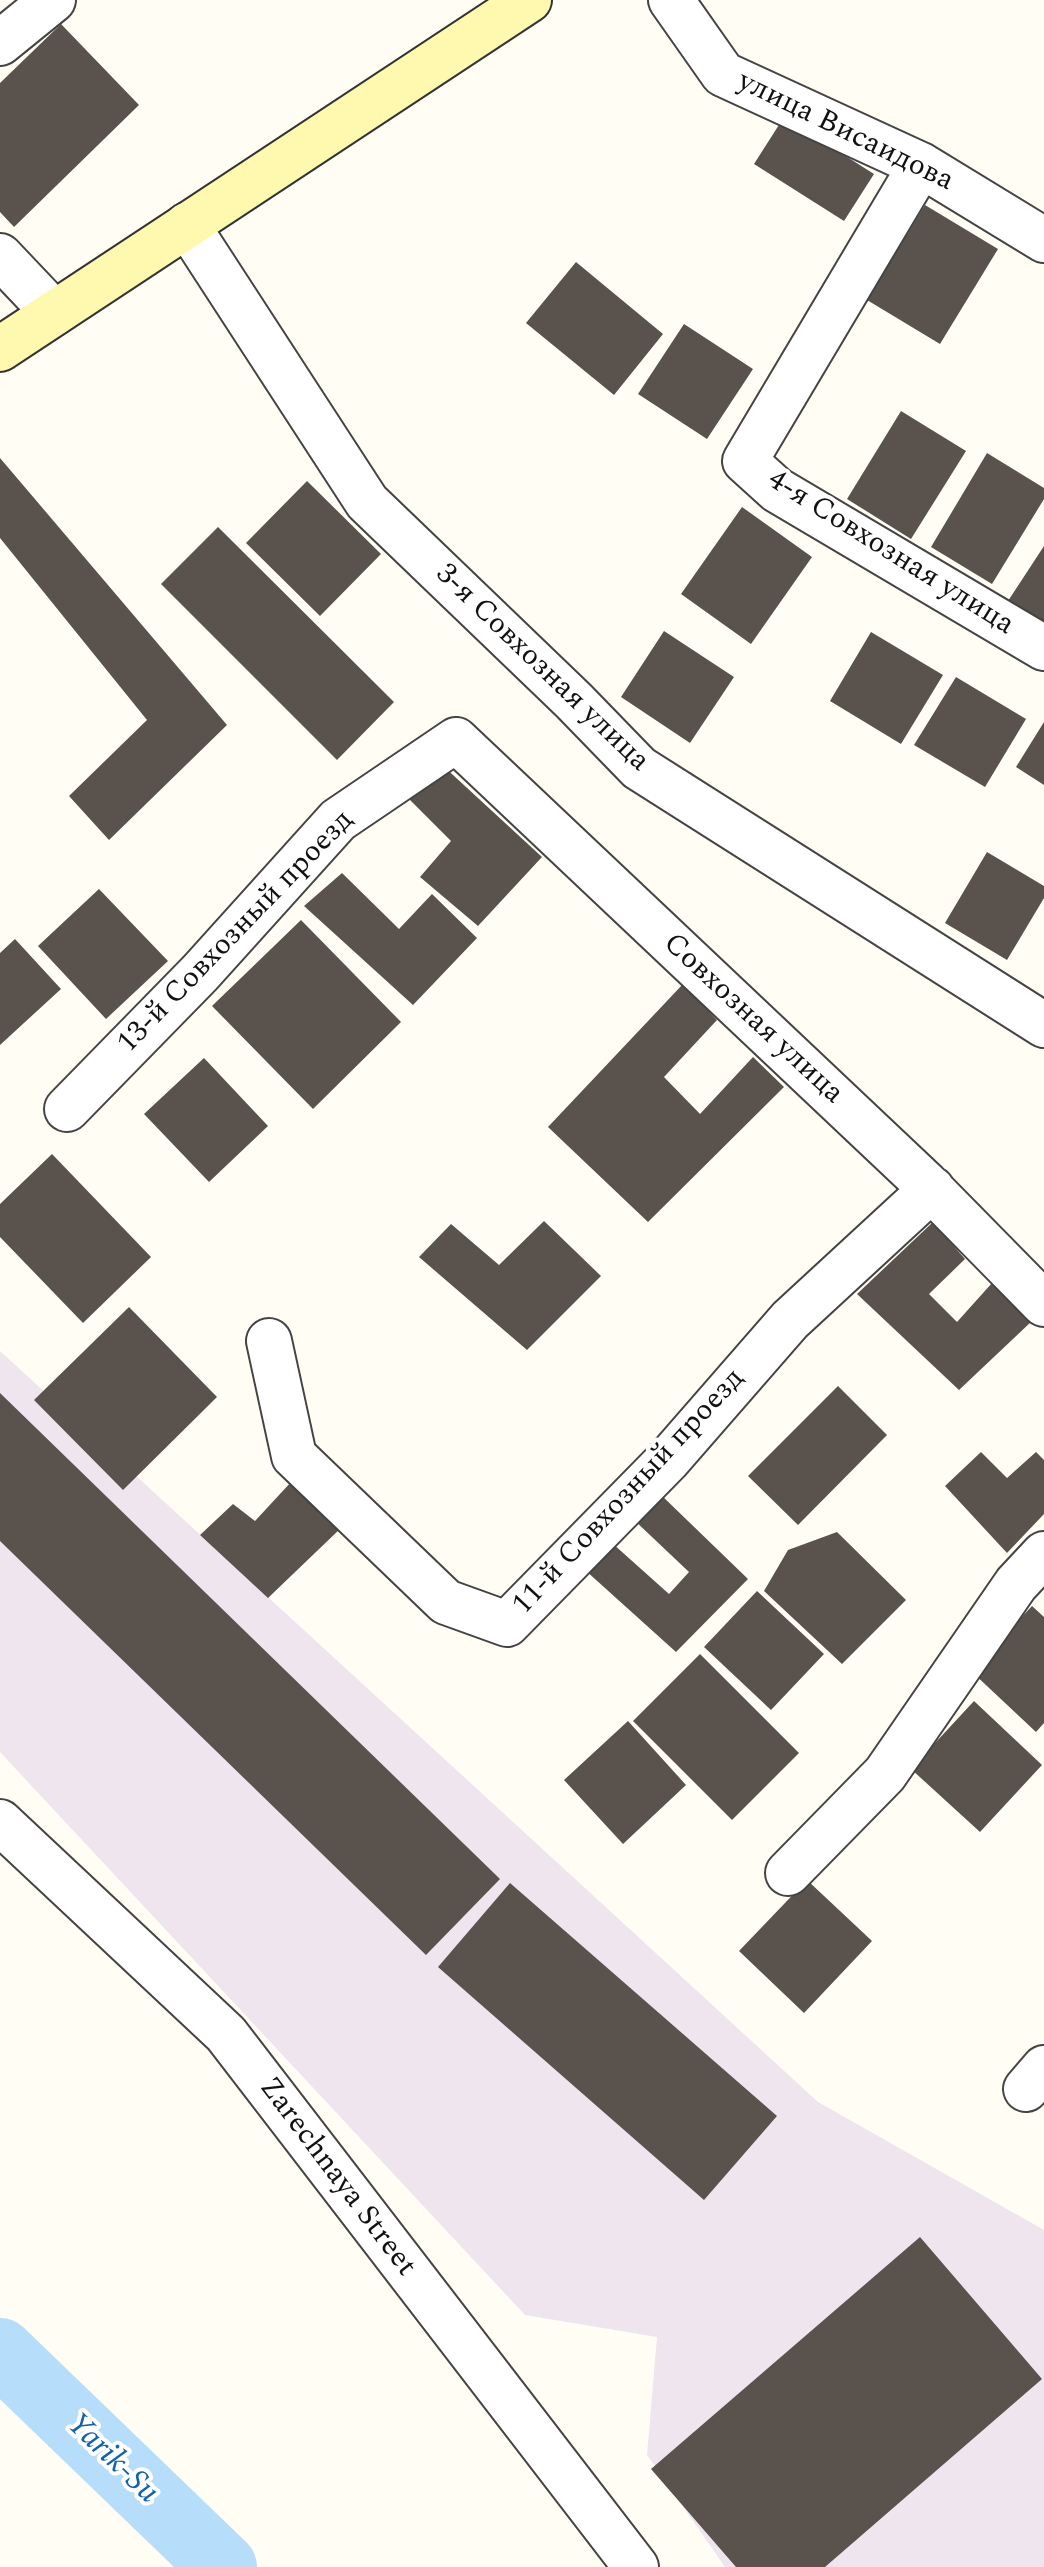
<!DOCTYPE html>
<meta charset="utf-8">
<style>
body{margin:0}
canvas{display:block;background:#fffdf4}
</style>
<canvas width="1044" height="2567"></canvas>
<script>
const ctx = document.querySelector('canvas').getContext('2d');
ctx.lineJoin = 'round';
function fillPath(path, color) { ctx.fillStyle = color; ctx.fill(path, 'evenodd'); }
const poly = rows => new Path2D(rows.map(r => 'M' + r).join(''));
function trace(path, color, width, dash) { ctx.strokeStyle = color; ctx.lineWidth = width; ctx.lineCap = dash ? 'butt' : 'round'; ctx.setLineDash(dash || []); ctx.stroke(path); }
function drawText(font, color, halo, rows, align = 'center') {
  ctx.font = font + ' Spectral,serif'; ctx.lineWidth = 8; ctx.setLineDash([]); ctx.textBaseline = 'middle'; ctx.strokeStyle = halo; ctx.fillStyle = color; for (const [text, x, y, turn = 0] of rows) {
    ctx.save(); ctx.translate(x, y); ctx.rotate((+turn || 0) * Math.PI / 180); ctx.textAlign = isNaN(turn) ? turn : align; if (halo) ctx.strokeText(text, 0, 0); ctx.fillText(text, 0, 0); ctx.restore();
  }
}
fillPath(poly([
 [0,1351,818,2102,1044,2230,1044,2567,725,2567,647,2455,657,2337,525,2315,0,1752]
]), '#eee5ef');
trace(poly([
 [0,2352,223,2567]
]), '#b6defa', 68);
fillPath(poly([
 [61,24,139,105,14,227,0,212,0,83],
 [784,117,874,174,844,221,754,164],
 [925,205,998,249,940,344,867,300],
 [576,262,663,334,614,395,526,323],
 [684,324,753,369,707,439,638,394],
 [901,411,966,451,911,539,847,499],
 [987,453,1044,488,1044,499,992,584,931,547],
 [0,458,227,725,109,840,69,796,147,720,0,538],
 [307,481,381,554,320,616,246,543],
 [742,507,812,557,751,644,681,594],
 [218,527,394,702,337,760,161,584],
 [1044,546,1044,624,1008,601],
 [664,631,734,677,690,743,621,697],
 [871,632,943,675,901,744,830,701],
 [956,677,1026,719,985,787,914,745],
 [1044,722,1044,785,1016,767],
 [440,763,542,857,478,926,420,877,451,841,406,796],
 [987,852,1044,886,1044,898,1007,960,945,923],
 [342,873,399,929,432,894,477,938,413,1005,304,906],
 [99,889,168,961,106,1019,38,946],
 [301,920,401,1022,313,1109,212,1006],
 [15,939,61,989,0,1045,0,953],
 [683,984,717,1020,664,1077,700,1114,753,1057,784,1087,648,1222,548,1127],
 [204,1058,268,1126,209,1182,144,1114],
 [52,1154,151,1257,83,1323,0,1237,0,1204],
 [544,1221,601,1276,527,1350,419,1257,451,1224,499,1265],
 [933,1222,965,1259,929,1294,957,1322,992,1283,1032,1321,959,1390,857,1294],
 [129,1307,217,1397,123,1490,34,1400],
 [838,1386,887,1435,798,1525,748,1476],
 [0,1393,500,1879,426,1955,0,1541],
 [981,1452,1007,1478,1036,1452,1044,1460,1044,1514,1007,1553,945,1486],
 [292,1481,341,1528,268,1598,200,1535,233,1504,255,1521],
 [659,1493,748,1579,676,1652,585,1570,612,1543,669,1594,689,1572,633,1519],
 [837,1532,906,1600,842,1664,764,1591,788,1550],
 [757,1591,824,1654,771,1710,704,1647],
 [1032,1606,1044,1617,1044,1723,1036,1732,971,1671],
 [700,1654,799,1753,732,1820,633,1721],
 [974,1701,1042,1765,980,1832,911,1769],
 [628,1721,686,1785,623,1844,564,1780],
 [807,1880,872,1941,804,2013,739,1951],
 [510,1883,777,2116,704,2200,438,1967],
 [920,2237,1042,2379,825,2567,736,2567,651,2469]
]), '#5a524c');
const street = poly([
 [671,0,723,74,921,165,1044,240],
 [0,43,53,0],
 [921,165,745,461,777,490,1044,648],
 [187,225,367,502,574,701,639,768,1044,1025],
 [0,256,54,313],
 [67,1109,200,973,338,820,456,740,926,1184,1044,1304],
 [269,1341,294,1456,446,1602,507,1624,668,1460,790,1320,932,1189],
 [0,1822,226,2034,636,2567],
 [788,1873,885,1774,1016,1584,1044,1554],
 [1026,2089,1044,2068]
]);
const secondary = poly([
 [0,349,529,0]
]);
trace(street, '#444', 48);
trace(secondary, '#333', 48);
trace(street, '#fff', 44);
trace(secondary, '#fff9af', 44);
drawText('30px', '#111', '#fff', [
 ["улица Висаидова",845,133,26],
 ["4-я Совхозная улица",890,554,32],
 ["3-я Совхозная улица",541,669,44],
 ["13-й Совхозный проезд",237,933,-46],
 ["Совхозная улица",752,1020,43],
 ["11-й Совхозный проезд",630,1493,-47],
 ["Zarechnaya Street",336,2178,53]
]);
drawText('italic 32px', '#1162ab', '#fff', [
 ["Yarik-Su",111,2460,44]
]);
</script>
